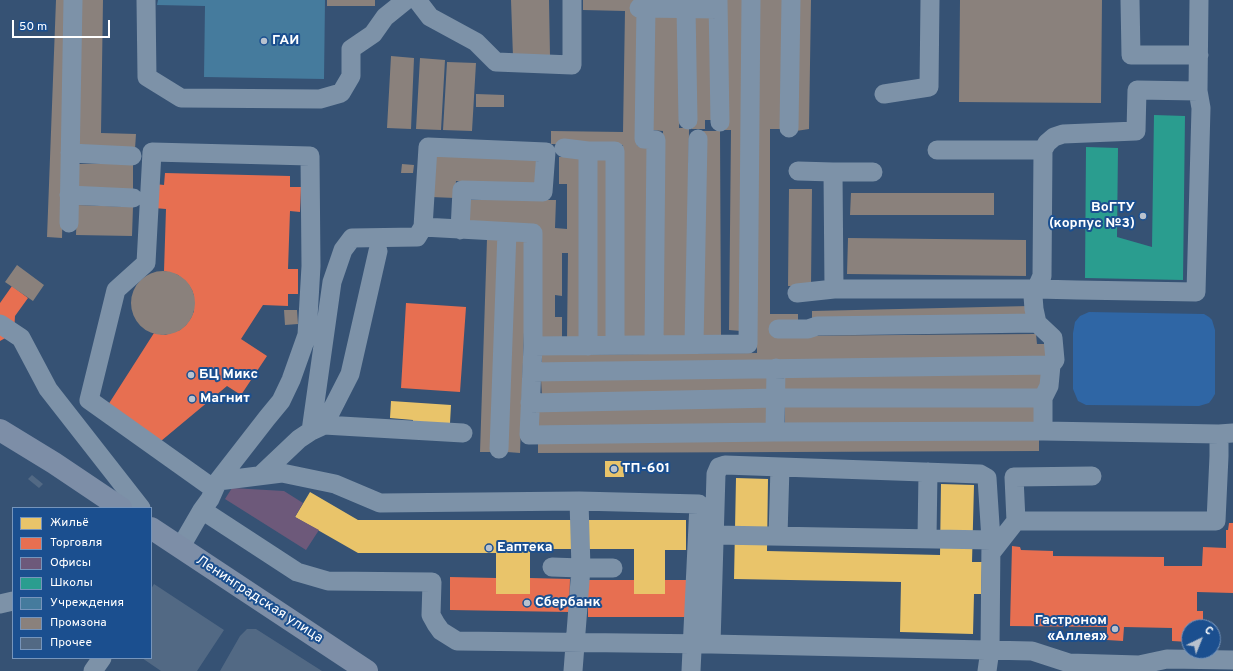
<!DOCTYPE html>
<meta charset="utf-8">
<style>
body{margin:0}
#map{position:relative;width:1233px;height:671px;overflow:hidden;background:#365274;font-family:Overpass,sans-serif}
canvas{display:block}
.legend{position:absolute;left:12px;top:507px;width:140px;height:152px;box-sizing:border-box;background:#1b4f8f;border:1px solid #7695bc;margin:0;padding:5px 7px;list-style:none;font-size:12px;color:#fff}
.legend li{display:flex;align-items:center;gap:8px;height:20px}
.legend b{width:20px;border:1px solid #7695bc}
.north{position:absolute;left:1181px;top:619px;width:40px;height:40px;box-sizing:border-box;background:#1b4f8f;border:1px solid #7695bc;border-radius:50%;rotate:43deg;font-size:11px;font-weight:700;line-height:16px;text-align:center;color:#fff}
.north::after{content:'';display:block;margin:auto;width:14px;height:18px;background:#b9c2ce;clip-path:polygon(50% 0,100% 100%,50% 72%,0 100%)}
.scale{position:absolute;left:12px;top:20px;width:98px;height:18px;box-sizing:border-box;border:2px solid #fff;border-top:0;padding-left:5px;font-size:12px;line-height:14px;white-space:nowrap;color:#fff;-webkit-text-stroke:3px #1b4f8f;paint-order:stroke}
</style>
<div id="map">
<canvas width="1233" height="671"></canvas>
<ul class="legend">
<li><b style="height:11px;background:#e9c46a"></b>Жильё</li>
<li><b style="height:11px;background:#e76f51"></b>Торговля</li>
<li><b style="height:11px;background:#6d597a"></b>Офисы</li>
<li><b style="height:11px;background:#2a9d8f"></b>Школы</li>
<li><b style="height:11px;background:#457b9d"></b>Учреждения</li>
<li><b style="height:11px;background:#8a817c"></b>Промзона</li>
<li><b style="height:11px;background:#526984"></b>Прочее</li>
</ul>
<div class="north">С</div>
<div class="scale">50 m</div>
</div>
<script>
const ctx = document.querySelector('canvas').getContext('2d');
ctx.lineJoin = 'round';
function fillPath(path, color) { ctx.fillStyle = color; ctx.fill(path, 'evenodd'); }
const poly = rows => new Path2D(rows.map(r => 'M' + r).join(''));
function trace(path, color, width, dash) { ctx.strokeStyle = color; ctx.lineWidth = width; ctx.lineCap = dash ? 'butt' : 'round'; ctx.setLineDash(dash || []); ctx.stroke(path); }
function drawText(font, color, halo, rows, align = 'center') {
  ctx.font = font + ' Overpass,sans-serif'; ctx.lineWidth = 4; ctx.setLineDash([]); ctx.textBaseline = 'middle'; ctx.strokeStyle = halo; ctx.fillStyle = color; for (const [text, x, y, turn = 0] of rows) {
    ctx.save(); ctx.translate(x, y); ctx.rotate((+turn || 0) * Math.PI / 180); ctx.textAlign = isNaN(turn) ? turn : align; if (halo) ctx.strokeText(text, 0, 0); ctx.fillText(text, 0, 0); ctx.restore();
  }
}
fillPath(poly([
 [1089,312,1204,314,1209,317,1212,320,1215,330,1215,394,1212,399,1209,403,1199,406,1086,405,1078,401,1073,389,1073,333,1075,322,1080,316]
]), '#2f66a5');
fillPath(poly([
 [391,401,451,405,450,423,413,427,413,420,390,418],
 [605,461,623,461,624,477,605,477],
 [736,478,768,479,767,551,940,555,941,484,974,485,972,562,982,562,981,594,974,594,973,634,900,632,901,582,734,579],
 [310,492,358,520,686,520,686,550,665,550,665,594,634,594,634,549,530,549,530,594,496,594,496,553,358,553,295,517]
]), '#e9c46a');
fillPath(poly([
 [165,173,290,176,290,187,301,187,300,212,290,211,288,269,298,269,298,294,288,294,288,306,263,305,241,339,267,356,241,395,227,386,161,441,108,405,154,333,165,335,180,330,186,325,191,318,194,311,194,296,192,290,188,284,178,275,164,271,166,209,154,208,155,184,164,185],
 [12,286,28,298,15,316,14,333,0,341,0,303],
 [406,303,466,307,460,392,401,388],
 [1229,523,1233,523,1233,593,1197,592,1197,611,1203,611,1203,627,1189,627,1189,642,1172,641,1172,628,1124,627,1123,641,1107,640,1107,627,1010,626,1012,546,1020,547,1021,550,1053,551,1053,556,1164,557,1164,566,1202,566,1203,547,1226,548,1226,530,1228,530],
 [450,577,496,578,496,594,530,594,530,578,570,579,569,612,450,610],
 [588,580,634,580,634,594,665,594,665,580,691,580,691,617,588,617]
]), '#e76f51');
fillPath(poly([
 [232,488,284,491,303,503,295,517,319,530,306,550,225,499]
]), '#6d597a');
fillPath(poly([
 [1154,115,1185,116,1183,280,1085,278,1086,147,1118,148,1117,237,1152,247]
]), '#2a9d8f');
fillPath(poly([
 [158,0,325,0,324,79,204,77,205,6,157,5]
]), '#457b9d');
fillPath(poly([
 [56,0,68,0,62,238,47,237],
 [80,0,103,0,101,133,136,134,135,149,78,148],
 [327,0,375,0,375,6,327,6],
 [511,0,549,0,550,56,513,57],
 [583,0,635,0,639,15,637,146,650,146,648,339,620,339,623,145,551,144,551,131,623,132,625,11,583,10],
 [725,0,745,0,741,331,729,330,731,130,723,130],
 [757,0,784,0,783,129,770,129,770,314,798,314,798,329,771,329,772,336,1036,334,1037,344,1049,344,1049,360,542,365,542,355,757,353],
 [798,0,811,0,809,129,796,131],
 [960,0,1102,0,1101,103,959,102],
 [653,15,680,15,679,128,689,128,688,339,662,338,663,131,652,130],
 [692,17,713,17,712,120,705,120,705,129,692,129],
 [391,56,414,58,411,129,387,128],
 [420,58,445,60,441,130,416,129],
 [447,62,476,63,472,131,443,130],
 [476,94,504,95,504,107,476,107],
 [701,131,720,131,721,338,701,338],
 [433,153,537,159,535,185,456,181,455,198,431,197],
 [559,157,584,157,583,339,567,339,568,253,562,253,562,296,555,295,555,317,562,317,562,341,539,341,540,232,469,224,469,200,556,200,555,228,567,229,567,184,559,184],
 [593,159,609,159,611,339,595,339],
 [133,163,133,189,78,190,78,164],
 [402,164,414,165,413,173,401,173],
 [789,189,812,189,811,286,788,286],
 [851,193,994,193,994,215,850,215],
 [77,205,133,207,132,236,76,235],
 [848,238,1026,240,1026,276,847,274],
 [487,239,501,240,494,452,480,452],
 [514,241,527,241,520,453,507,452],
 [17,265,44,285,33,301,5,282],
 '131 303a32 32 0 1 1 64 0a32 32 0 1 1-64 0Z',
 [1029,306,1029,317,812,322,812,311],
 [284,310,297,310,298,324,285,325],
 [1041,371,1042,391,784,393,784,374],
 [769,374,769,393,542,397,541,379],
 [1037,403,1037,423,785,425,785,406],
 [769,404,769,425,536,429,536,409],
 [1039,438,1039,451,538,453,538,440]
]), '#8a817c');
fillPath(poly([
 [32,475,43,484,39,488,28,479],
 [154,584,224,630,197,671,161,671,142,658,151,658,151,589],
 [247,629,256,629,322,671,220,671,240,636]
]), '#526984');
trace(poly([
 [146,0,147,77,181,98,320,99,341,93,351,76,351,49,373,34,385,17,406,0],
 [417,0,430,17,476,42,496,62,572,65,572,0],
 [718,0,720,122],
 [1130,0,1131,55,1199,55],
 [639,8,718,9],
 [646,8,644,139,656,140,654,345],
 [686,8,688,120],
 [884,94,929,87,930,0],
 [789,128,791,0],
 [564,148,588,151,615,151,615,345],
 [937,150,1043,150],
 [588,151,588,346],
 [70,153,132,156],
 [798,171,833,172],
 [873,172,833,172,834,289,1037,289,1077,290,1196,292,1201,108,1198,91,1199,0],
 [69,195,133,198],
 [69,223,73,0],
 [423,227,533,233,533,346,529,435,775,432,1043,431,1219,434],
 [797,293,834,289],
 [0,324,21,338,48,389,141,508],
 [778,329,808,329,817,326,1037,323],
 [694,344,698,139],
 [533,346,748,344,751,0],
 [532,372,1051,365],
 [530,403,776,398,1043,398],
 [324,425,463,433],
 [311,431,332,282,343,250,352,238,417,237,423,227,428,147,546,152,543,192,462,190,460,230],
 [1043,431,1043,398,1049,386,1051,365,1055,360,1053,338,1037,323,1034,309,1033,296,1042,276,1043,150,1047,143,1054,137,1063,134,1136,131,1137,90,1198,91],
 [775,432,776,368],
 [499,449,507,232],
 [261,475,299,439,311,431,324,425,350,374,378,251],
 [218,481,282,473,335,484,380,503,579,501,581,568,552,567],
 [579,501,699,504,691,671],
 [202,510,210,499,218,481,267,418,281,401,291,380,307,335,311,266,310,156,152,152,146,263,116,290,89,400,214,489],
 [1016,521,1216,521,1219,456,1219,434,1233,433],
 [715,535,991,540],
 [778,536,780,467],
 [927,538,928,472],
 [180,548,202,510,297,572,328,581,432,582,431,615,436,624,441,631,457,641,711,644,716,474,719,467,725,465,980,474,987,478,991,540,990,650,987,671],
 [991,553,1016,521,1014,477,1092,476],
 [0,604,13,601],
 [711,644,1032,651,1069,663,1139,665,1167,659,1233,660],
 [93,671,102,658],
 [573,671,581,568,613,568]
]), '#7d92a8', 19);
trace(poly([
 [0,430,54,463,121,508],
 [151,528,367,671]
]), '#7d8ea7', 22);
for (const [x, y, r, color] of [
 [264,41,4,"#b9c2ce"],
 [1143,216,4,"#b9c2ce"],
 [191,375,4,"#b9c2ce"],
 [192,399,4,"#b9c2ce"],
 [614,469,4,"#b9c2ce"],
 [489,548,4,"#b9c2ce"],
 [527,603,4,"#b9c2ce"],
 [1115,629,4,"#b9c2ce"]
]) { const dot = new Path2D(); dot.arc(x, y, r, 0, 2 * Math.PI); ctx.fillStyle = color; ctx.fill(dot); trace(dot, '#1b4f8f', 1.5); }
drawText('bold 14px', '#fff', '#1b4f8f', [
 ["ГАИ",272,41],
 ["ВоГТУ",1135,208,"right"],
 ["(корпус №3)",1135,224,"right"],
 ["БЦ Микс",199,375],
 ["Магнит",200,399],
 ["ТП-601",622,469],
 ["Еаптека",497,548],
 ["Сбербанк",535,603],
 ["Гастроном",1107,621,"right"],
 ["«Аллея»",1107,637,"right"]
], 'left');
drawText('14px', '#fff', '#1b4f8f', [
 ["Ленинградская улица",259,600,33]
]);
</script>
